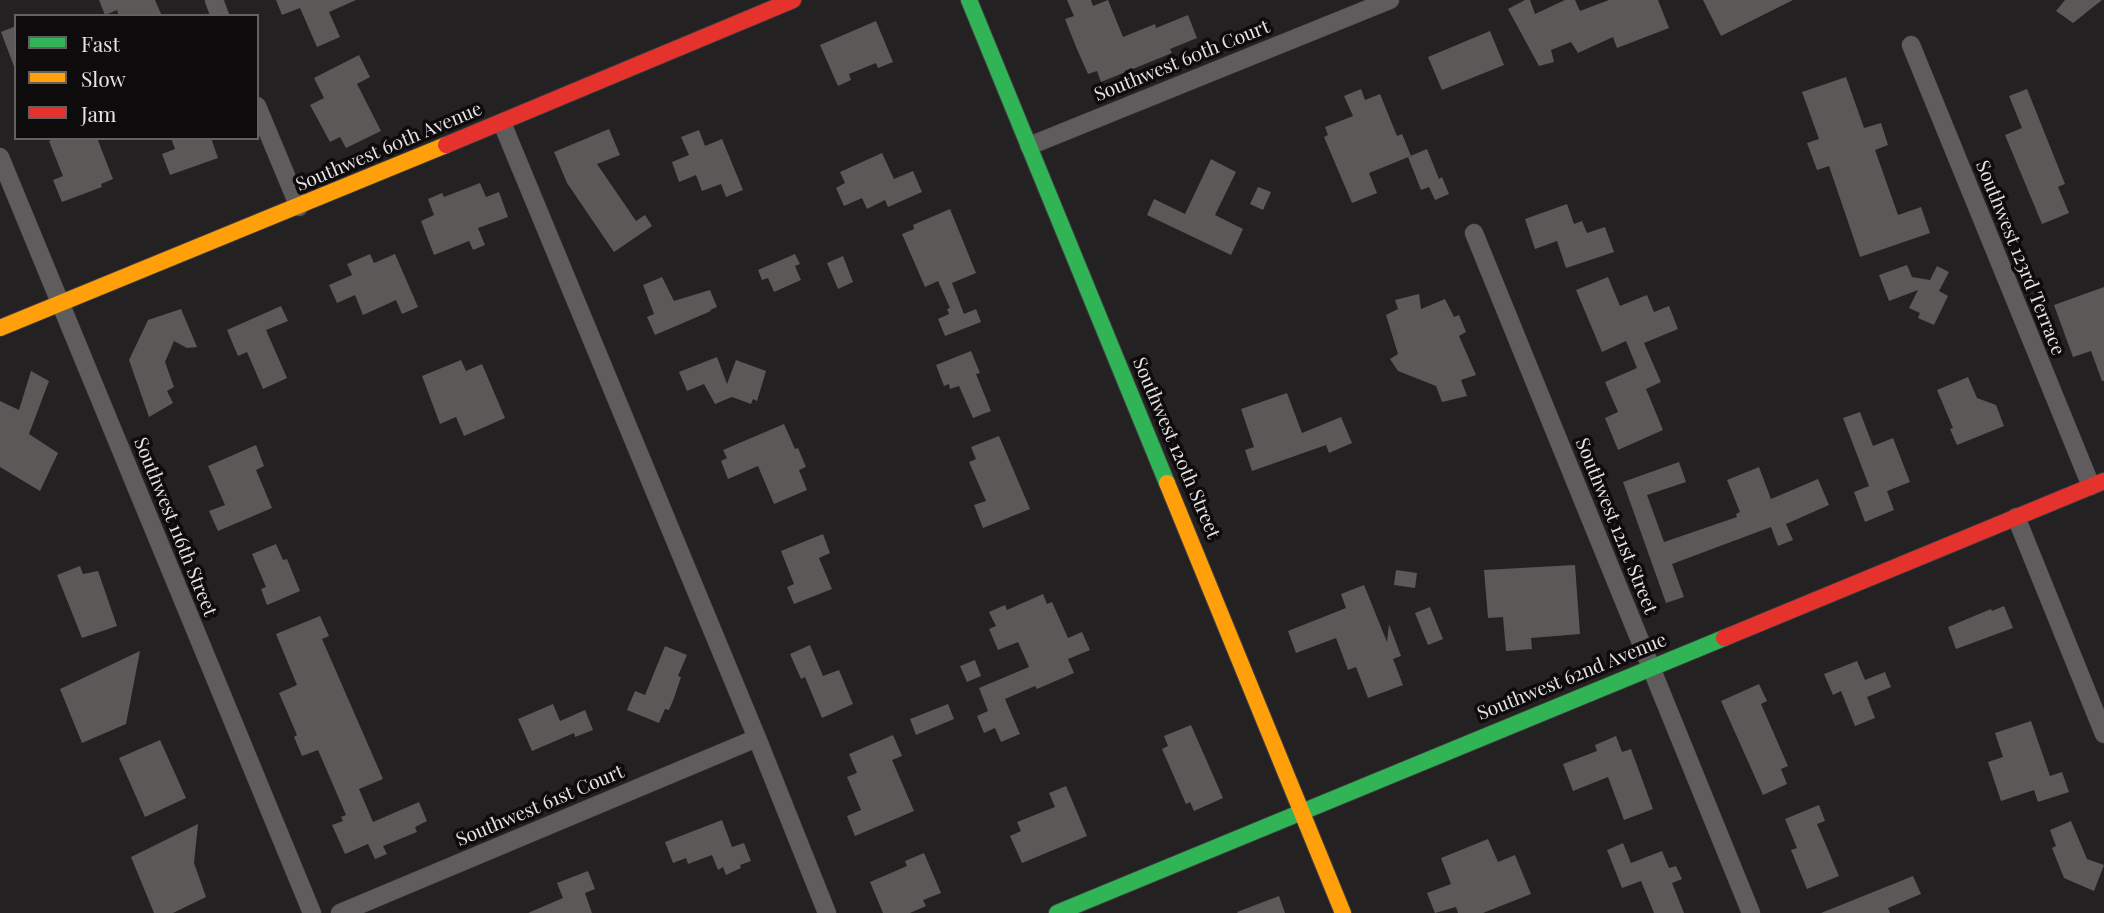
<!DOCTYPE html>
<style>
body{margin:0}
#map{position:relative;width:2104px;height:913px;overflow:hidden;background:#242123;font-family:"Playfair Display",serif}
canvas{display:block}
.legend{position:absolute;left:14px;top:14px;width:245px;height:126px;box-sizing:border-box;background:#0d0b0c;border:2px solid #646163;margin:0;padding:9px 12px;list-style:none;font-size:21px;color:#e6e2e5}
.legend li{display:flex;align-items:center;gap:14px;height:35px}
.legend b{width:35px;border:2px solid #646163}
</style>
<div id="map">
<canvas width="2104" height="913"></canvas>
<ul class="legend">
<li><b style="height:9px;background:#30b455"></b>Fast</li>
<li><b style="height:9px;background:#ff9f0a"></b>Slow</li>
<li><b style="height:9px;background:#e5322d"></b>Jam</li>
</ul>
</div>
<script>
const ctx = document.querySelector('canvas').getContext('2d');
ctx.lineJoin = 'round';
function fillPath(path, color) { ctx.fillStyle = color; ctx.fill(path, 'evenodd'); }
const poly = rows => new Path2D(rows.map(r => 'M' + r).join(''));
function trace(path, color, width, dash) { ctx.strokeStyle = color; ctx.lineWidth = width; ctx.lineCap = dash ? 'butt' : 'round'; ctx.setLineDash(dash || []); ctx.stroke(path); }
function drawText(font, color, halo, rows, align = 'center') {
  ctx.font = font + ' "Playfair Display",serif'; ctx.lineWidth = 7; ctx.setLineDash([]); ctx.textBaseline = 'middle'; ctx.strokeStyle = halo; ctx.fillStyle = color; for (const [text, x, y, turn = 0] of rows) {
    ctx.save(); ctx.translate(x, y); ctx.rotate((+turn || 0) * Math.PI / 180); ctx.textAlign = isNaN(turn) ? turn : align; if (halo) ctx.strokeText(text, 0, 0); ctx.fillText(text, 0, 0); ctx.restore();
  }
}
fillPath(poly([
 [99,0,155,0,162,16,119,16,117,10,105,15],
 [276,0,356,0,329,12,340,37,317,47,300,8,282,15],
 [1067,0,1091,0,1093,6,1108,0,1123,37,1155,24,1156,28,1188,15,1197,38,1170,49,1172,53,1101,82,1097,71,1088,74,1076,47,1065,19,1074,16],
 [1525,0,1530,0,1535,14,1565,0,1575,0,1580,11,1609,0,1658,0,1669,28,1617,48,1613,37,1578,53,1571,42,1551,50,1554,62,1539,66,1508,9],
 [1703,0,1793,0,1721,36],
 [2065,0,2102,0,2073,23,2056,11],
 [876,21,893,62,878,68,876,63,871,65,849,74,851,80,838,86,820,45],
 [16,26,16,68,15,69,1,32],
 [1490,31,1504,65,1442,90,1428,57],
 [359,55,370,77,357,84,381,131,346,148,340,137,330,142,310,105,324,98,314,78],
 [1846,77,1864,128,1881,123,1888,145,1875,150,1898,215,1921,207,1930,233,1860,257,1829,166,1817,170,1807,143,1819,139,1802,92],
 [1361,89,1365,100,1380,94,1397,136,1402,134,1411,156,1369,173,1377,193,1352,203,1324,137,1328,135,1325,127,1353,116,1344,96],
 [2027,89,2065,184,2058,187,2069,213,2042,224,2005,135,2022,128,2009,96],
 [609,129,620,155,597,164,636,221,645,215,652,226,614,252,567,183,554,152],
 [699,130,705,146,722,139,743,190,726,197,721,184,702,191,696,175,679,182,672,162,689,155,681,137],
 [56,138,97,138,113,179,101,184,102,187,62,202,53,180,63,176,49,141],
 [171,138,211,138,218,158,170,175,162,154,175,149],
 [1427,149,1439,179,1442,177,1449,194,1435,200,1429,187,1421,190,1408,157],
 [882,153,894,179,913,171,922,192,888,207,885,200,867,209,862,198,844,206,836,188,845,183,840,172],
 [1211,159,1236,172,1215,215,1243,229,1231,255,1147,215,1154,199,1185,214],
 [480,183,486,197,499,192,508,217,478,228,485,245,473,250,469,241,434,255,421,221,434,215,428,199,442,193,444,197],
 [1258,187,1271,192,1263,210,1250,204],
 [1567,204,1574,224,1582,221,1587,233,1605,227,1614,252,1566,268,1557,241,1535,249,1525,219],
 [950,209,976,273,952,283,964,314,976,309,981,322,945,336,938,319,949,314,947,309,950,308,938,281,925,287,902,234,914,229,913,225],
 [370,254,374,263,395,254,418,307,402,314,396,300,363,315,355,295,337,303,329,285,352,275,347,264],
 [795,254,800,264,795,266,801,280,774,292,768,278,762,280,758,270],
 [843,256,853,282,838,289,827,263],
 [1907,265,1912,277,1930,280,1937,266,1949,272,1939,291,1948,296,1934,325,1918,318,1920,313,1909,308,1918,290,1889,301,1879,275],
 [662,277,674,301,710,290,717,307,710,310,711,311,655,335,647,317,654,314,643,285],
 [1608,277,1620,306,1647,295,1654,312,1669,306,1678,329,1644,343,1661,382,1646,389,1663,430,1618,450,1605,418,1618,412,1605,382,1637,368,1626,341,1602,352,1576,290],
 [2104,287,2104,381,2102,381,2091,351,2073,357,2054,305],
 [1419,294,1421,309,1445,299,1454,317,1459,315,1466,332,1459,336,1476,375,1461,380,1467,396,1442,402,1436,386,1398,371,1390,359,1398,354,1386,315,1398,309,1395,300],
 [281,306,288,321,266,330,287,378,263,389,247,352,238,356,227,330],
 [181,309,197,347,187,348,174,341,165,362,174,387,167,391,173,403,149,417,129,360,148,320],
 [971,351,980,373,976,374,991,411,973,418,959,386,950,389,949,384,944,386,936,365],
 [717,357,727,384,736,360,766,371,757,401,753,399,751,404,732,397,715,404,704,384,687,391,679,372],
 [461,360,466,371,482,364,505,418,464,436,456,417,440,424,422,376],
 [31,371,49,381,29,434,58,453,40,491,0,467,0,401,19,410],
 [1968,377,1977,398,1996,405,2004,426,1957,445,1950,429,1953,428,1937,390],
 [1287,393,1302,433,1341,417,1352,443,1329,453,1326,445,1252,471,1245,450,1254,447,1241,409],
 [1860,412,1873,446,1893,438,1910,482,1887,491,1894,510,1865,522,1854,492,1869,486,1843,418],
 [784,424,795,449,798,448,806,467,799,470,807,490,774,504,758,466,728,479,721,461,727,458,723,450],
 [999,436,1030,509,983,528,974,505,986,501,969,462,976,459,971,447],
 [256,445,264,466,256,470,272,508,218,531,209,511,225,505,208,466],
 [1679,462,1686,482,1647,495,1664,542,1737,517,1736,514,1740,512,1727,480,1759,467,1771,499,1818,479,1829,505,1786,524,1793,540,1778,546,1771,527,1672,564,1684,597,1666,603,1623,482],
 [823,534,830,553,819,558,832,589,794,604,787,587,794,584,781,551],
 [276,544,283,560,287,559,300,591,267,605,261,589,266,587,252,554],
 [1575,565,1580,634,1531,638,1532,649,1506,651,1503,617,1488,618,1484,570],
 [80,566,83,574,98,571,117,626,82,638,57,575],
 [1396,570,1417,573,1415,588,1394,585],
 [1364,585,1387,642,1389,624,1401,656,1393,659,1403,685,1368,698,1356,667,1348,670,1336,638,1296,653,1288,631,1346,608,1341,594],
 [1043,594,1047,604,1052,602,1068,638,1082,632,1090,650,1068,659,1074,673,1037,689,1035,686,1005,699,1020,734,1001,742,995,728,984,733,977,716,988,711,979,688,1029,667,1018,642,998,650,989,629,996,626,989,612,1005,605,1007,610],
 [2004,606,2013,628,1956,649,1948,627,1991,609,1992,611],
 [1430,607,1443,639,1428,645,1415,613],
 [320,616,329,636,322,639,383,779,359,789,373,822,419,802,427,821,415,827,417,832,383,846,387,854,375,859,368,844,345,854,332,825,343,821,341,817,346,815,318,750,302,756,294,737,297,735,279,693,297,685,276,634],
 [810,645,823,676,839,670,853,704,822,718,805,677,801,679,790,654],
 [665,646,687,655,678,676,681,677,674,698,669,710,665,709,659,723,627,710,635,691,645,695],
 [140,651,126,724,82,743,60,689],
 [975,660,981,676,967,682,960,666],
 [1857,661,1865,680,1885,672,1891,687,1867,697,1875,718,1855,726,1841,691,1833,695,1824,674],
 [1759,684,1767,701,1761,704,1788,766,1781,769,1787,784,1763,795,1721,701],
 [553,704,560,721,585,710,593,730,575,737,574,733,532,751,518,719],
 [948,704,954,719,916,735,910,719],
 [2031,721,2050,776,2062,772,2069,792,2038,802,2034,790,2001,801,1988,762,2003,757,1995,733],
 [1191,725,1223,798,1194,811,1190,802,1186,804,1162,749,1168,746,1164,736],
 [893,735,902,756,892,760,914,811,855,836,847,816,861,810,847,777,857,773,849,754],
 [1616,736,1622,752,1631,749,1653,809,1624,820,1608,777,1573,791,1563,764,1597,751,1595,745],
 [160,740,186,798,145,817,119,758],
 [1066,786,1087,836,1022,863,1010,836,1021,831,1017,822,1055,807,1049,793],
 [1819,805,1825,821,1817,824,1839,876,1807,889,1791,850,1797,848,1785,819],
 [722,820,732,847,744,843,751,861,740,865,741,868,726,875,723,867,718,870,712,855,688,864,686,858,673,863,665,842],
 [2071,821,2087,859,2104,865,2094,891,2064,878,2052,848,2056,846,2050,830],
 [198,824,194,863,206,897,173,913,154,913,131,857],
 [1488,839,1498,862,1515,855,1531,894,1483,913,1458,913,1456,907,1435,913,1427,893,1451,884,1441,858],
 [1623,843,1631,863,1662,851,1669,868,1676,866,1682,879,1672,883,1684,913,1654,913,1641,881,1622,888,1607,850],
 [924,853,941,893,923,900,926,906,910,913,883,913,870,882,907,866,905,861],
 [588,871,595,889,585,893,592,913,528,913,563,898,557,883],
 [1913,876,1921,894,1888,908,1890,913,1821,913],
 [1279,896,1285,913,1238,913,1237,912]
]), '#5a5958');
const street = poly([
 [214,0,220,16],
 [1911,45,2091,486],
 [257,106,299,207],
 [502,123,757,738,827,913],
 [1029,146,1390,0],
 [0,157,312,913],
 [1474,233,1751,913],
 [2016,517,2104,734],
 [340,913,757,738]
]);
const fast = poly([
 [969,0,1167,483],
 [1057,913,1724,638]
]);
const slow = poly([
 [0,328,446,145],
 [1167,483,1343,913]
]);
const jam = poly([
 [446,145,793,0],
 [1724,638,2104,481]
]);
trace(street, '#403e40', 19);
trace(fast, '#403e40', 18);
trace(slow, '#403e40', 18);
trace(jam, '#403e40', 18);
trace(street, '#5f5c5e', 18);
trace(fast, '#30b455', 16);
trace(slow, '#ff9f0a', 16);
trace(jam, '#e5322d', 16);
drawText('19px', '#e6e2e5', '#0d0b0c', [
 ["Southwest 60th Court",1182,61,-22],
 ["Southwest 60th Avenue",389,147,-23],
 ["Southwest 123rd Terrace",2020,258,68],
 ["Southwest 120th Street",1176,448,67],
 ["Southwest 121st Street",1616,526,68],
 ["Southwest 116th Street",175,527,68],
 ["Southwest 62nd Avenue",1572,677,-22],
 ["Southwest 61st Court",540,806,-23]
]);
</script>
